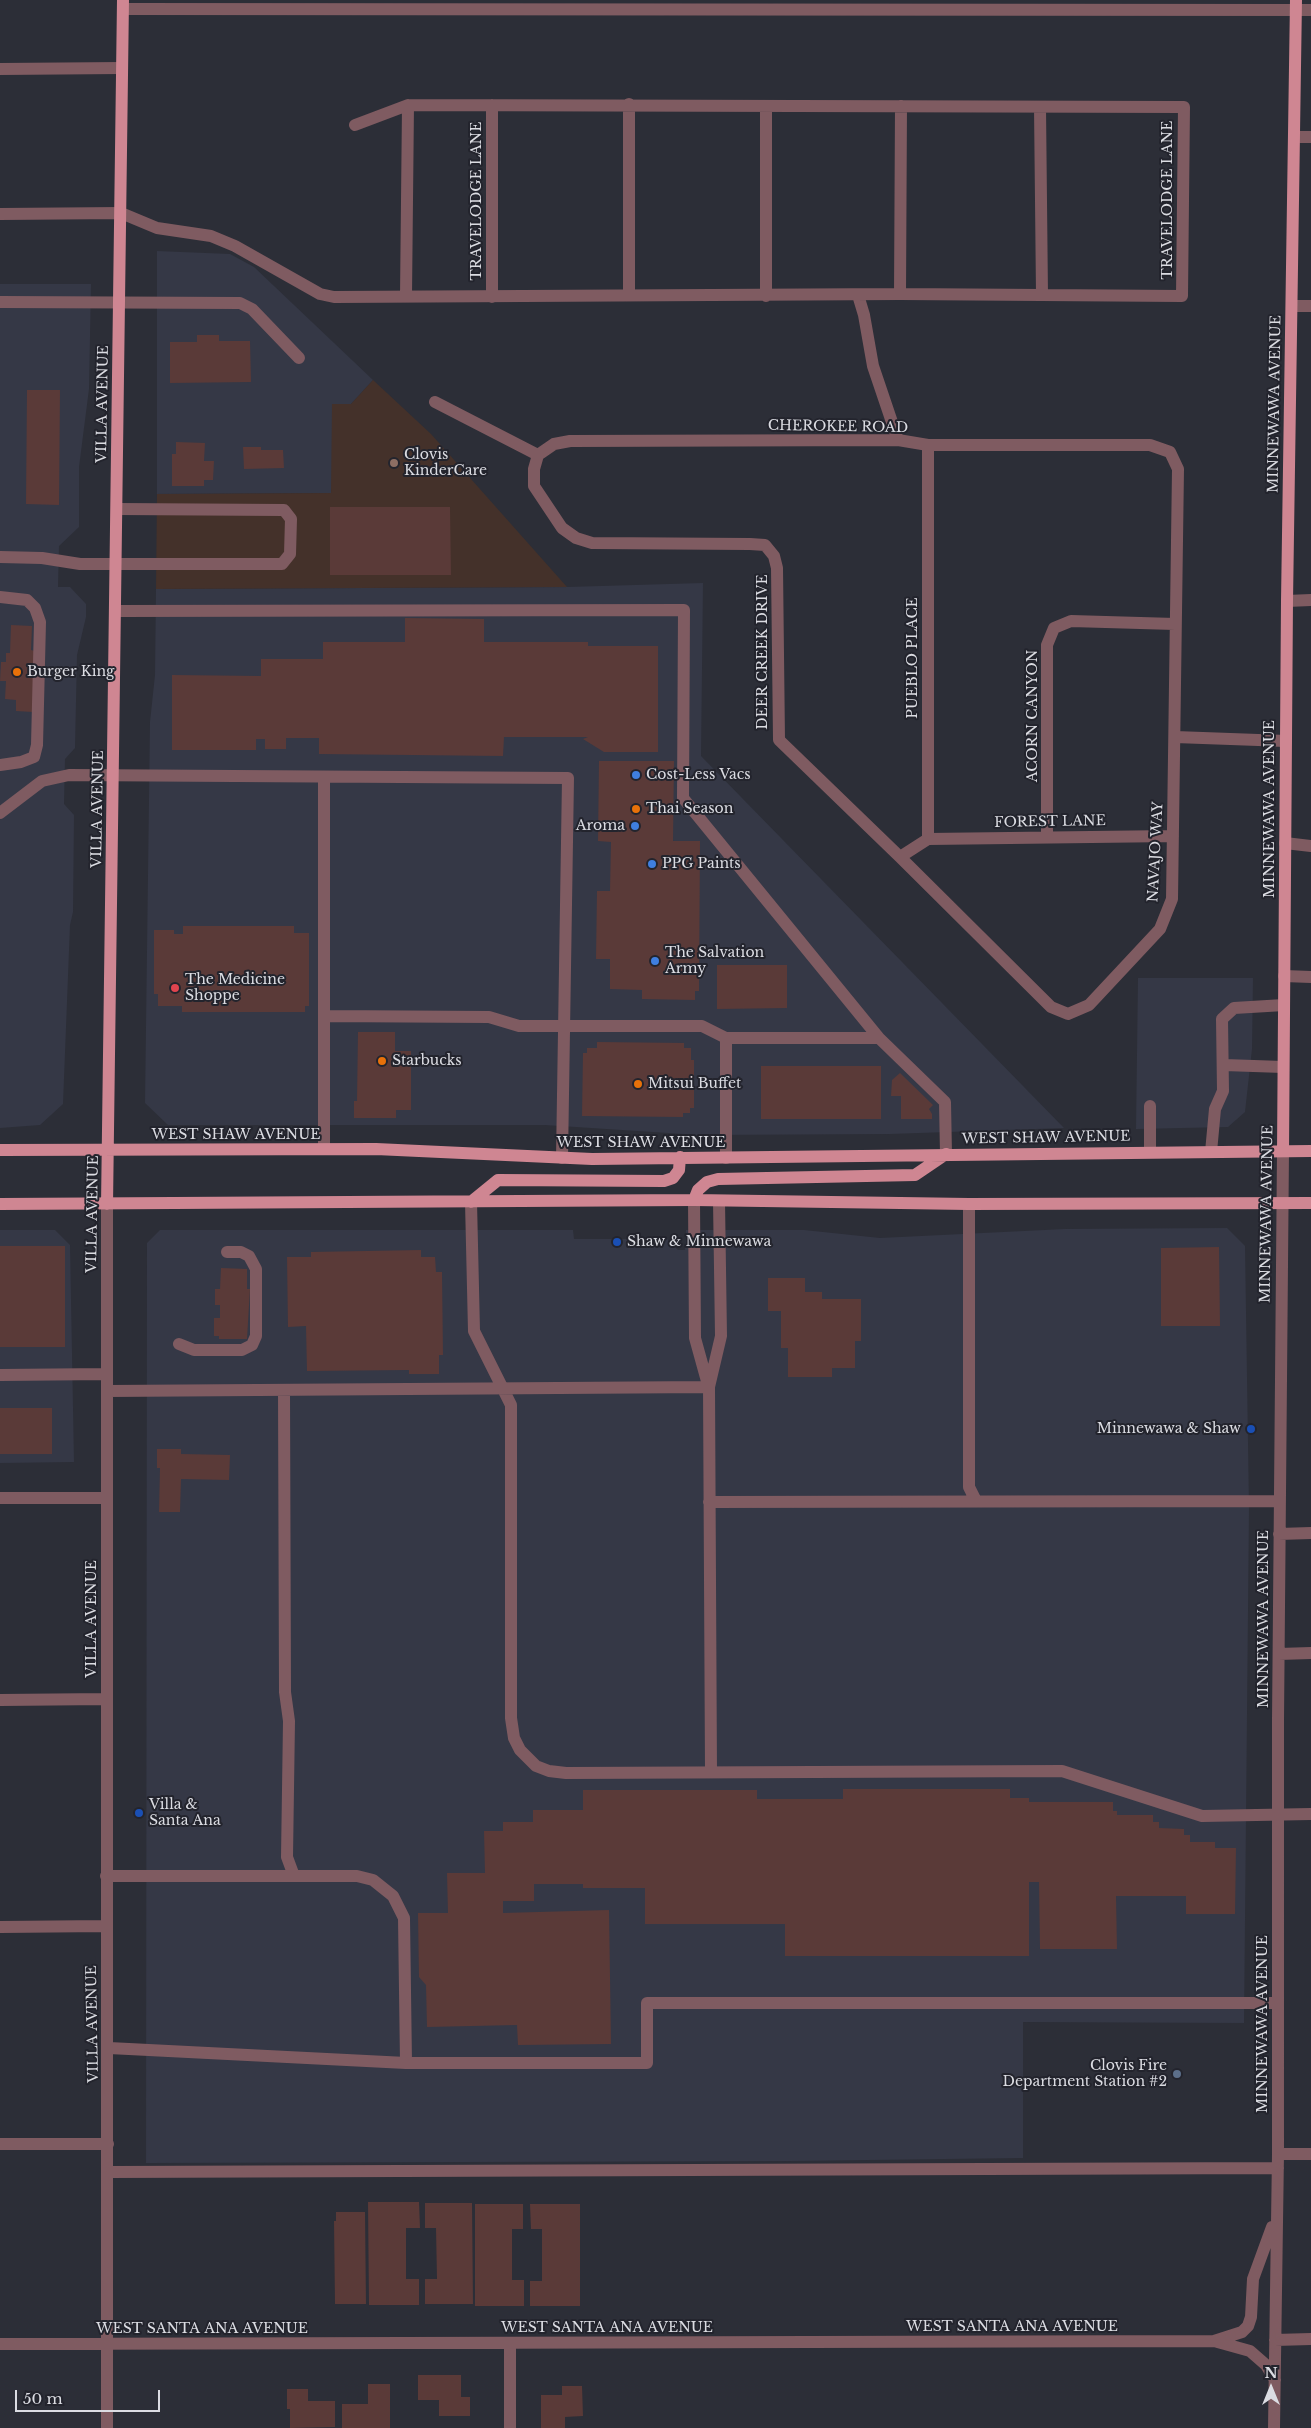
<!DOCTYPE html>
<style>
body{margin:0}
#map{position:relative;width:1311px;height:2428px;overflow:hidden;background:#2c2e37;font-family:"Libre Baskerville",serif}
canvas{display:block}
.north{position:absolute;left:1246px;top:2363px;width:50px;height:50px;-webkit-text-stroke:4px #23242d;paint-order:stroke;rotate:0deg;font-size:14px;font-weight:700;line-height:20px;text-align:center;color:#dbdce2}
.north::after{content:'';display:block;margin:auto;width:18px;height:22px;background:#dbdce2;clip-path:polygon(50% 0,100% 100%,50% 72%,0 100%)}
.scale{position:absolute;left:15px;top:2390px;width:145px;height:22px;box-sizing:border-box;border:2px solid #dbdce2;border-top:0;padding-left:6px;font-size:15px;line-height:18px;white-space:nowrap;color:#dbdce2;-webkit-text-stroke:4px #23242d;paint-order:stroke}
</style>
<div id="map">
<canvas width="1311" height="2428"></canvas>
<div class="north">N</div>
<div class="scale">50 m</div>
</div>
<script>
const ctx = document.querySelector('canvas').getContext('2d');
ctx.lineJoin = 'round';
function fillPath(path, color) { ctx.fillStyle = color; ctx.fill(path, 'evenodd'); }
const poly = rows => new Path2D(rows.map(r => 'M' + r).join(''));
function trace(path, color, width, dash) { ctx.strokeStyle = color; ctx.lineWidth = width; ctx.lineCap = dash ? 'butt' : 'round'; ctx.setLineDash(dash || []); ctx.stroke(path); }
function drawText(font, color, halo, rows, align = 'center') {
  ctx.font = font + ' "Libre Baskerville",serif'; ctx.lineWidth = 4; ctx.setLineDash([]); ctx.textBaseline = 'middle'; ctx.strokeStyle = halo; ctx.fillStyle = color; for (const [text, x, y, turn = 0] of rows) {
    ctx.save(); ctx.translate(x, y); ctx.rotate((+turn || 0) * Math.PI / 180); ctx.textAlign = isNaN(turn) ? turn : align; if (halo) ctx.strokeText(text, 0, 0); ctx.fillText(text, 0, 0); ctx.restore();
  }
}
fillPath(poly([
 [157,251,230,254,254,267,373,380,351,404,331,493,157,494],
 [0,284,91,284,89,389,79,467,79,527,59,546,58,587,70,587,86,604,86,617,77,655,75,748,65,759,64,804,74,815,73,912,70,925,63,1104,40,1125,0,1128],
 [703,583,701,756,1064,1128,890,1134,699,1135,545,1125,168,1125,145,1103,150,722,155,675,156,589,567,587],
 [1138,978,1253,978,1252,1049,1245,1112,1228,1127,1136,1129],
 [1227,1228,1245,1246,1249,1508,1244,2023,1023,2022,1023,2158,792,2161,146,2163,147,1243,160,1230,573,1230,574,1239,667,1239,678,1250,685,1250,686,1230,804,1230,880,1238,1065,1229],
 [0,1230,55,1230,70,1245,74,1462,0,1463]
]), '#353846');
fillPath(poly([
 [373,380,431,434,567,587,156,589,157,494,331,493,332,404,351,404]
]), '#44312a');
fillPath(poly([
 [197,335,219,335,219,341,250,341,251,382,170,383,170,342,197,342],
 [27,390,60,390,59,505,26,504],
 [176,442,205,443,204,461,214,461,213,480,204,480,204,486,172,486,172,454,176,454],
 [243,447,261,447,261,450,283,450,284,468,244,469],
 [330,507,450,507,451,575,330,575],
 [405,618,484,619,484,642,588,642,588,646,658,646,658,752,604,752,583,739,588,737,504,737,503,756,319,754,319,738,286,738,286,749,265,749,265,739,256,739,256,750,172,750,172,675,261,676,261,659,323,659,323,642,405,642],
 [11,625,32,626,31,650,35,651,33,712,16,711,16,700,5,699,6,681,0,681,1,662,6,662,6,653,10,653],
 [599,761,674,761,673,841,700,841,699,991,695,991,695,1000,642,999,642,990,610,989,610,959,596,959,597,891,610,891,611,842,598,841],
 [183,926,294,926,294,933,309,933,309,1006,305,1006,305,1012,182,1012,182,1006,158,1006,158,994,154,994,154,930,174,930,174,934,183,934],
 [717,965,787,965,787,1008,717,1009],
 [358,1032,395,1032,395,1051,411,1051,411,1110,396,1110,396,1118,354,1118,354,1101,357,1101],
 [597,1042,684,1043,684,1048,691,1048,691,1060,694,1060,694,1108,690,1108,690,1113,683,1113,683,1117,582,1116,583,1053,587,1053,587,1048,597,1048],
 [761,1066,881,1066,881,1119,761,1119],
 [900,1073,933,1105,929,1109,932,1114,932,1119,901,1119,901,1096,891,1096,892,1080],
 [0,1246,65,1246,65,1347,0,1347],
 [1219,1247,1220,1326,1161,1326,1161,1248],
 [421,1250,421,1257,435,1257,436,1272,442,1272,443,1355,439,1355,439,1374,409,1374,409,1370,307,1371,306,1326,288,1327,287,1257,311,1257,311,1252],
 [221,1268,247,1269,247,1289,250,1289,247,1339,219,1339,219,1336,214,1336,214,1318,220,1318,220,1305,215,1305,215,1289,220,1289],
 [768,1278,805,1278,805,1292,822,1292,822,1299,861,1299,861,1341,855,1341,855,1368,832,1368,832,1377,788,1377,788,1348,781,1348,781,1311,768,1311],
 [0,1408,52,1408,52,1454,0,1454],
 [157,1449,181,1449,181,1454,230,1455,229,1480,181,1479,180,1512,159,1512,160,1468,157,1468],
 [843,1789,1010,1789,1010,1798,1029,1798,1029,1802,1113,1802,1113,1811,1117,1811,1117,1815,1153,1815,1153,1822,1159,1822,1159,1828,1184,1829,1184,1835,1190,1835,1190,1842,1215,1842,1215,1848,1236,1848,1235,1914,1186,1914,1186,1896,1116,1896,1117,1949,1040,1949,1039,1882,1029,1882,1029,1956,785,1956,785,1924,645,1924,645,1888,583,1888,583,1884,534,1884,534,1901,503,1901,503,1913,609,1910,611,2044,518,2045,517,2025,427,2027,426,1985,419,1977,418,1913,448,1913,447,1873,485,1873,484,1831,503,1831,503,1822,533,1822,533,1810,583,1810,583,1790,757,1790,757,1799,843,1799],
 [368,2202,419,2202,420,2228,406,2228,406,2279,419,2279,419,2305,369,2305],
 [425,2203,472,2203,473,2304,425,2304,425,2279,437,2279,436,2228,425,2228],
 [475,2204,523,2204,523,2229,512,2229,512,2280,524,2280,524,2306,475,2306],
 [530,2204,580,2204,580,2306,530,2306,530,2281,542,2281,542,2229,531,2229],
 [336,2212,365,2212,366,2304,335,2304,334,2221,336,2221],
 [418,2375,461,2375,461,2397,470,2397,470,2416,439,2416,439,2400,418,2400],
 [368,2384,390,2384,390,2428,342,2428,342,2404,368,2404],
 [562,2386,582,2386,583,2416,565,2417,565,2428,541,2428,541,2395,562,2395],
 [287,2389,308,2389,308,2401,335,2401,335,2427,290,2428,290,2409,287,2409]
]), '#5a3a38');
trace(poly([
 [123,9,1311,10],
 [0,69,122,68],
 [492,105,492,297],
 [1040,107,1042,295],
 [1294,137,1311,137],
 [0,214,121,213,157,228,211,236,235,246,320,294,334,297,900,294,1182,296,1184,107,408,105,355,125],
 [900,294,901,106],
 [629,295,629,104],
 [858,295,864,315,873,366,898,440],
 [406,296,408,105],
 [766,296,766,106],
 [0,302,240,303,252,309,299,358],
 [1292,306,1311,306],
 [435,402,538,455],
 [898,440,928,445,1150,445,1170,452,1178,469,1172,899,1160,929,1089,1005,1068,1014,1051,1007,900,857,779,740,777,568,774,556,765,545,750,544,592,543,576,538,562,528,534,486,534,469,538,455,554,444,570,441,898,440],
 [0,557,42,558,80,564,282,564,290,554,291,519,284,510,117,509],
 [0,597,27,600,35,608,40,622,37,745,34,757,21,762,0,765],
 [1287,601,1311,600],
 [116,611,684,610,683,798,879,1038,945,1102,946,1154],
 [1175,737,1286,741],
 [324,777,324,1149],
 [0,813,42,781,69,775,568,778,562,1158],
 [1047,837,1047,645,1054,628,1071,621,1175,624],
 [928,839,1173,836],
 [1285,843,1311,846],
 [900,857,928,839,928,445],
 [1284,976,1311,977],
 [324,1016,489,1017,519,1026,702,1026,726,1038,879,1038],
 [1224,1065,1283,1067],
 [1150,1106,1150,1151],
 [1211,1152,1215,1109,1223,1091,1222,1019,1234,1008,1284,1005],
 [726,1158,726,1038],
 [694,1200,695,1338,708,1385],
 [471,1202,474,1331,511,1405,511,1718,514,1738,520,1750,536,1766,549,1771,566,1773,1062,1771,1202,1816,1311,1814],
 [107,1204,107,2428],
 [969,1204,969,1487,976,1501],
 [179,1344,194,1350,242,1350,252,1345,256,1336,256,1269,249,1256,241,1252,227,1252],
 [0,1375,107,1374],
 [284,1390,285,1692,289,1721,287,1857,294,1876],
 [107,1391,709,1387],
 [0,1498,107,1498],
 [709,1502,1279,1501],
 [1279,1534,1311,1533],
 [1279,1654,1311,1653],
 [0,1700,107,1699],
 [711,1772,709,1387,721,1336,719,1201],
 [106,1876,357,1876,373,1880,393,1896,404,1918,406,2063],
 [0,1927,106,1926],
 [109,2048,406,2063,647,2063,647,2003,1277,2003],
 [0,2144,108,2144],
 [1278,2154,1311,2154],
 [109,2172,1278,2168],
 [1275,2340,1311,2339],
 [1214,2341,1242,2332,1248,2326,1251,2317,1253,2279,1272,2227],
 [510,2343,510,2428],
 [0,2344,1214,2341,1250,2351,1266,2365,1275,2380],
 [1274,2428,1278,2154,1278,1720,1283,1151]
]), '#7f5b61', 12);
trace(poly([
 [0,1150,376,1149,592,1159,1311,1151],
 [1283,1151,1287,601,1296,0],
 [694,1200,698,1190,707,1182,718,1179,915,1175,946,1154],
 [471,1202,498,1180,664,1181,673,1178,679,1170,680,1157],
 [0,1204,694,1200,969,1204,1311,1203],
 [107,1204,123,0]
]), '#cf8692', 12);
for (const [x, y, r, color] of [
 [394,463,5,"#8d6e63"],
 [17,672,5,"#e8710a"],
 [636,775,5,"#3f7fe0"],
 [636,809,5,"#e8710a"],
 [635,826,5,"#3f7fe0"],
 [652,864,5,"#3f7fe0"],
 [655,961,5,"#3f7fe0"],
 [175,988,5,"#e0444e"],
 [382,1061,5,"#e8710a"],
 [638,1084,5,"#e8710a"],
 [617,1242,5,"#1a4fb4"],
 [1251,1429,5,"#1a4fb4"],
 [139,1813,5,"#1a4fb4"],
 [1177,2074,5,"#5c6f8a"]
]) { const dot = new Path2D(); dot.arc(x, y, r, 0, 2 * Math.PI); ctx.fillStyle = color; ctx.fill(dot); trace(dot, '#23242d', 2); }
drawText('14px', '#dbdce2', '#23242d', [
 ["TRAVELODGE LANE",1168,200,-90],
 ["TRAVELODGE LANE",477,201,-90],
 ["VILLA AVENUE",103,404,-89],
 ["MINNEWAWA AVENUE",1275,404,-89],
 ["CHEROKEE ROAD",838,427,1],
 ["DEER CREEK DRIVE",763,652,-90],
 ["PUEBLO PLACE",913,658,-90],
 ["ACORN CANYON",1033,716,-90],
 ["VILLA AVENUE",98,809,-89],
 ["MINNEWAWA AVENUE",1270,809,-90],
 ["FOREST LANE",1050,822,-1],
 ["NAVAJO WAY",1156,852,-87],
 ["WEST SHAW AVENUE",236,1135],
 ["WEST SHAW AVENUE",1046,1138,-1],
 ["WEST SHAW AVENUE",641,1143],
 ["VILLA AVENUE",93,1214,-89],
 ["MINNEWAWA AVENUE",1267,1214,-89],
 ["VILLA AVENUE",92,1619,-90],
 ["MINNEWAWA AVENUE",1264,1619,-90],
 ["VILLA AVENUE",93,2024,-91],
 ["MINNEWAWA AVENUE",1263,2024,-90],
 ["WEST SANTA ANA AVENUE",1012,2327],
 ["WEST SANTA ANA AVENUE",607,2328],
 ["WEST SANTA ANA AVENUE",202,2329]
]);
drawText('14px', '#dbdce2', '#23242d', [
 ["Clovis",404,455],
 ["KinderCare",404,471],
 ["Burger King",27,672],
 ["Cost-Less Vacs",646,775],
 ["Thai Season",646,809],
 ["Aroma",625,826,"right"],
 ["PPG Paints",662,864],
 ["The Salvation",665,953],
 ["Army",665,969],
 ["The Medicine",185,980],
 ["Shoppe",185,996],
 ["Starbucks",392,1061],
 ["Mitsui Buffet",648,1084],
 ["Shaw & Minnewawa",627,1242],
 ["Minnewawa & Shaw",1241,1429,"right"],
 ["Villa &",149,1805],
 ["Santa Ana",149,1821],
 ["Clovis Fire",1167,2066,"right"],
 ["Department Station #2",1167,2082,"right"]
], 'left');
</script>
